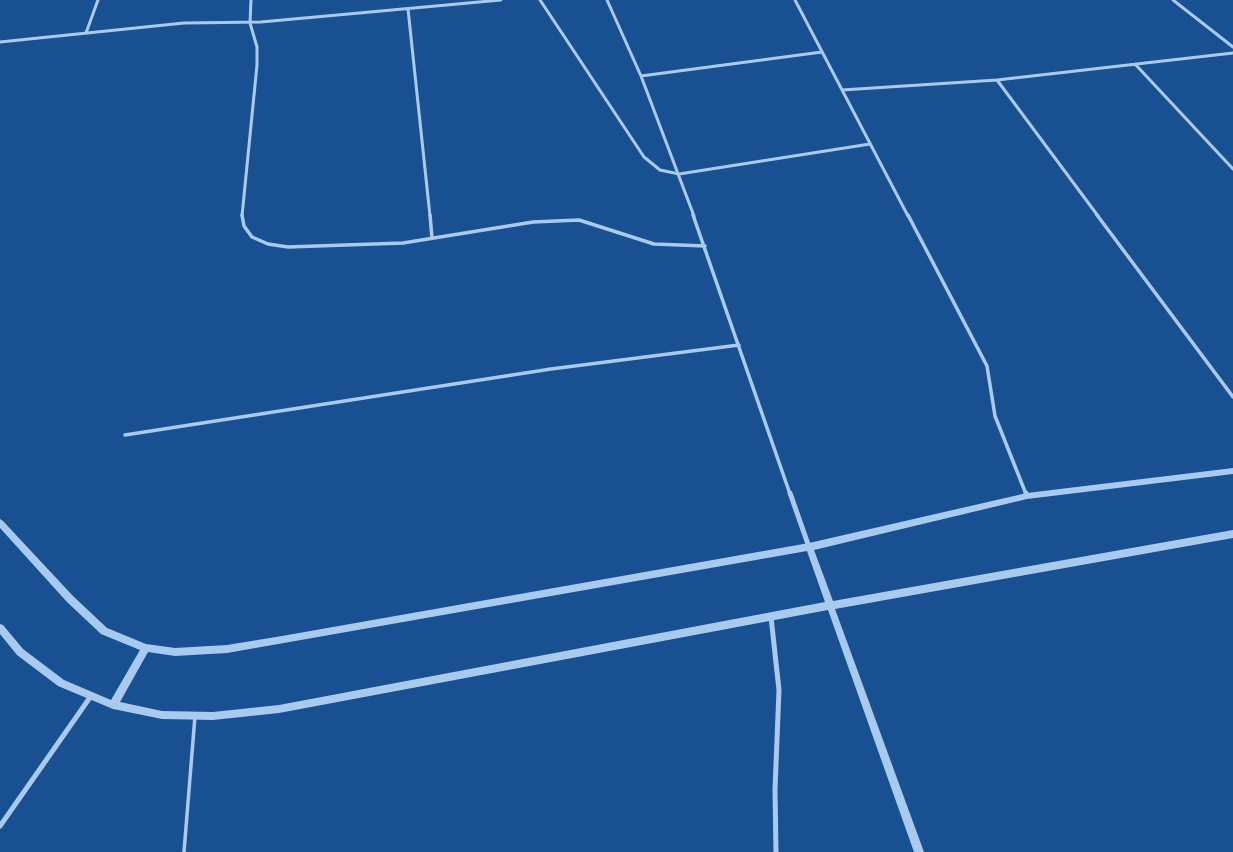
<!DOCTYPE html>
<style>
body{margin:0}
canvas{display:block;background:#195092}
</style>
<canvas width="1233" height="852"></canvas>
<script>
const ctx = document.querySelector('canvas').getContext('2d');
ctx.lineJoin = 'round';
const poly = rows => new Path2D(rows.map(r => 'M' + r).join(''));
function trace(path, color, width, dash) { ctx.strokeStyle = color; ctx.lineWidth = width; ctx.lineCap = dash ? 'butt' : 'round'; ctx.setLineDash(dash || []); ctx.stroke(path); }
function fillPath(path, color) { ctx.fillStyle = color; ctx.fill(path, 'evenodd'); }
trace(poly([
 [184,852,195,716]
]), '#a8caef', 3.5);
trace(poly([
 [540,0,644,157,660,170,679,174,870,144],
 [607,0,641,76,694,216],
 [795,0,908,216],
 [1173,0,1233,47],
 [408,9,430,216],
 [86,33,98,0],
 [0,42,184,23,261,22,501,0],
 [1135,64,1233,169],
 [641,76,822,52],
 [997,80,1098,216],
 [842,90,997,80,1233,53],
 [242,216,257,65,257,47,250,23,251,0]
]), '#a8caef', 3);
trace(poly([
 [242,215,244,226,252,237,268,244,288,247,403,243,533,222,579,220,654,244,705,246],
 [430,215,432,238],
 [693,215,790,494],
 [908,215,987,366,995,416,1026,494],
 [1097,215,1233,397],
 [125,435,551,369,739,345]
]), '#a8caef', 3.5);
trace(poly([
 [790,493,809,547],
 [1026,493,1027,496],
 [771,617,779,690,775,789,776,852],
 [0,826,91,696]
]), '#a8caef', 5);
fillPath(poly([
 [1233,468,1233,474,1027,499,814,550,833,601,1233,530,1233,538,835,609,924,852,914,852,828,610,279,713,213,720,162,719,113,709,58,686,17,655,0,634,0,624,3,625,23,649,64,680,111,700,140,650,101,634,67,602,0,528,0,519,3,521,73,596,107,628,146,644,175,648,227,645,282,636,809,543,1027,493,1233,468],
 [807,551,825,602,279,705,213,712,162,711,120,702,148,652,175,656,227,653,807,551]
]), '#a8caef');
</script>
